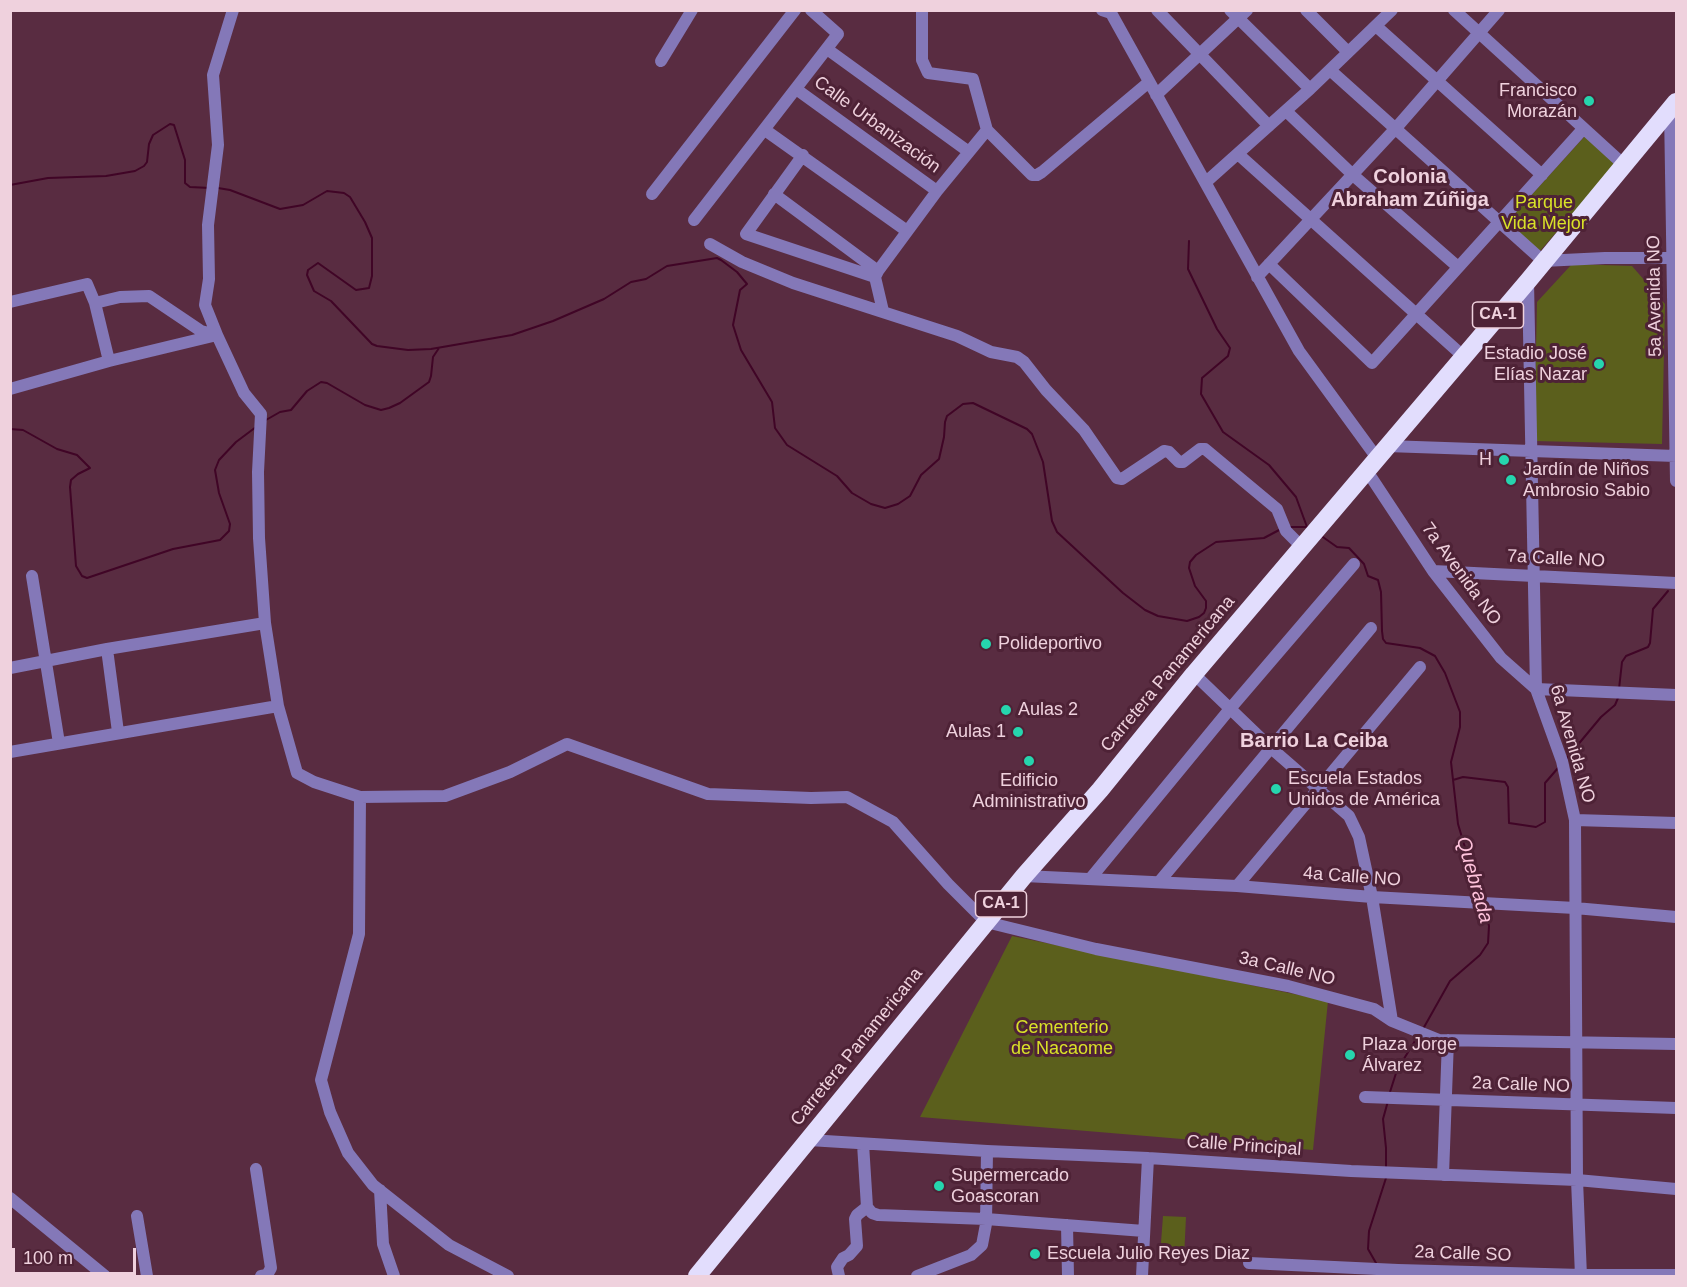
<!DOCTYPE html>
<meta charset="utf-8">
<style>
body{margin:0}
#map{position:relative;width:1687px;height:1287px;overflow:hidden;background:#592c41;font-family:Helvetica,sans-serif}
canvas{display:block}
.frame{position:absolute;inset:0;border:12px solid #efd1dd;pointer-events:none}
.scale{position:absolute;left:12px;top:1248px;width:124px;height:27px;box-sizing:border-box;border:3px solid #efd1dd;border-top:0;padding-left:8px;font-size:18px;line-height:21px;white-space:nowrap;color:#efd1dd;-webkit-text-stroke:4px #4e2236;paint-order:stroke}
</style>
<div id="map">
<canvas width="1687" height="1287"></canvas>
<div class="frame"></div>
<div class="scale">100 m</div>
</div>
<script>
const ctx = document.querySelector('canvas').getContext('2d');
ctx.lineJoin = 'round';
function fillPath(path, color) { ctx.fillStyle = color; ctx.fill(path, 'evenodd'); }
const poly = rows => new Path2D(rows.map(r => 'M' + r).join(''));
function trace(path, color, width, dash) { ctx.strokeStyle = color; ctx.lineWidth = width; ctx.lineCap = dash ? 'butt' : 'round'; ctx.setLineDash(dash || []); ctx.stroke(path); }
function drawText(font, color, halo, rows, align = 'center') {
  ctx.font = font + ' Helvetica,sans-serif'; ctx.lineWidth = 6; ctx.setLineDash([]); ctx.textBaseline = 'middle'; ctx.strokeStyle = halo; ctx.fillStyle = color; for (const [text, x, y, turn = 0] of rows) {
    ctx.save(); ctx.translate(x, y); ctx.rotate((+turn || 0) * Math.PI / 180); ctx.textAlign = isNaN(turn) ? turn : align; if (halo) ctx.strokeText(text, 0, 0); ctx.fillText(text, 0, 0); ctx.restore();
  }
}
fillPath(poly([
 [1585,136,1616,164,1539,252,1507,222],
 [1572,264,1632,266,1665,304,1662,444,1534,441,1537,302],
 [1012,936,1328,1001,1313,1150,920,1117],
 [1163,1216,1186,1217,1184,1258,1160,1256]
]), '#5b5f1c');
trace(poly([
 [10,185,48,178,106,176,135,171,144,166,147,162,149,144,153,135,170,124,174,125,185,160,185,183,190,187,210,188],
 [218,188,230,190,280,209,303,205,327,191,344,193,350,197,365,222,372,238,372,276,369,288,356,290,318,263,308,270,307,275,314,291,331,301,372,344,377,346,408,350,431,349,512,335,553,321,604,299,631,282,646,279,667,266,717,258,721,260,737,272,747,284,740,290,733,325,741,350,772,402,775,428,787,445,837,476,852,493,871,504,885,508,898,504,910,496,921,475,939,459,944,437,945,422,947,416,963,404,973,403,1027,429,1032,434,1043,462,1052,521,1057,532,1123,593,1145,610,1158,616,1187,621,1199,617,1204,613,1206,608,1206,601,1195,586,1189,568,1190,562,1196,555,1216,542,1264,538,1281,529],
 [1189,241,1188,269,1217,329,1230,348,1228,356,1202,378,1201,394,1223,432,1269,465,1296,497,1307,527],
 [266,420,280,412,291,410,307,391,321,382,327,383,365,405,381,410,389,408,400,403,429,382,431,376,433,357,439,348],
 [10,429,23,430,57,449,77,455,90,468,78,474,71,480,70,487,76,566,82,576,87,578,173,549,220,540,229,531,230,524,219,493,215,470,219,460,236,442,256,427],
 [1289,527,1307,527],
 [1320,535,1337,547,1349,548,1364,564,1368,576,1378,580,1381,592,1382,631,1383,639,1386,643,1420,648,1435,656,1445,673,1460,712,1460,727,1451,762,1458,824,1480,898],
 [1619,689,1622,662,1626,656,1648,647,1650,643,1653,609,1668,591],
 [1566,759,1601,717,1615,705,1618,698],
 [1453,780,1463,777,1505,782,1508,787,1509,823,1536,827,1545,822,1545,783,1558,768],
 [1423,1029,1450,981,1480,955,1488,943,1489,926,1485,909],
 [1390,1092,1397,1070,1418,1036],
 [1386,1169,1386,1148,1383,1119,1388,1101],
 [1376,1263,1368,1249,1369,1231,1386,1178]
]), '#400526', 2);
trace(poly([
 [922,10,922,60,928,73,973,79,987,130,1032,175,1037,175,1042,172,1149,82],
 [1102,10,1111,13,1299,351,1377,458],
 [1157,10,1269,126],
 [1230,10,1310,89],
 [1306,10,1348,52],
 [1454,10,1624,165],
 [1376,26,1542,175],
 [827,49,969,152],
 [661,61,692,10],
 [1330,70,1543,261,1605,258,1676,258],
 [796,89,937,191],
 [1156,95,1247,10],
 [1670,110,1676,481],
 [1286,111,1353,175,1458,267],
 [765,130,907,231],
 [1238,154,1463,356],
 [803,155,746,234,875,277],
 [1206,182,1310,89,1392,10],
 [652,194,795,10],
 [774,194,878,271],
 [694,220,838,34,811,10],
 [710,244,742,262,793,283,957,336,991,352,1017,357,1024,362,1046,390,1084,430,1117,478,1122,479,1164,451,1169,452,1179,462,1183,462,1200,449,1205,449,1277,509,1286,531,1302,547],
 [1269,264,1372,363,1583,129],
 [1257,277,1396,128,1499,10],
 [1528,281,1536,689,1562,761,1575,820,1577,1180,1581,1276],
 [10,302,87,284,95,303,109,361],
 [95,303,120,297,149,296,201,331,217,335,244,393,261,414,258,472,259,538,265,623,278,706],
 [883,311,875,277,878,271,937,191,987,130],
 [10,389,109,361,217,335,205,305,209,279,208,225,218,145,213,75,233,10],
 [1387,446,1676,456],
 [1367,471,1433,571,1501,658,1536,689],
 [1433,571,1676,583],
 [32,576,59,743],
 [107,649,118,732],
 [10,668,107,649,265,623],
 [1194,674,1271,748,1349,816,1359,837,1372,897,1392,1021],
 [1536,689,1676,695],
 [10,752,278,706,297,773,314,782,360,797,359,934,321,1080,330,1112,348,1153,373,1185,449,1245,508,1276],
 [360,797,445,796,510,772,567,744,708,794,811,798,847,797,893,822,948,884,986,922,1096,949,1288,986,1374,1009,1392,1021,1439,1040,1676,1044],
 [1575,820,1676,823],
 [1024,876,1237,886,1372,897,1575,908,1676,917],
 [1090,879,1229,710,1354,564],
 [1159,882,1371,628],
 [1237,886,1420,667],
 [1365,1097,1676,1108],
 [809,1140,987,1151,1148,1158,1351,1171,1577,1180,1676,1189],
 [256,1169,271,1268,267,1275,261,1276],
 [1443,1175,1448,1040],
 [380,1190,383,1244,394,1276],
 [10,1198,105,1276],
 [867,1207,872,1213,878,1215,986,1219,1144,1231],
 [137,1216,147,1276],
 [1067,1225,1068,1276],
 [1249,1263,1398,1270,1581,1275,1676,1275],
 [839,1276,837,1267,843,1258,849,1255,857,1246,855,1219,857,1215,867,1207,863,1144],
 [917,1276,971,1255,982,1245,986,1224,987,1151],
 [1142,1276,1148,1158]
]), '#8478b8', 12);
trace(poly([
 [697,1276,1024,876,1100,790,1194,674,1528,281,1676,102]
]), '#e2ddfd', 18);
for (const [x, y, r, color] of [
 [1589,101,6,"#26d5ae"],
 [1599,364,6,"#26d5ae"],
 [1504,460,6,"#26d5ae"],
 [1511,480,6,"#26d5ae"],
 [986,644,6,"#26d5ae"],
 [1006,710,6,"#26d5ae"],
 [1018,732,6,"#26d5ae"],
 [1029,761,6,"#26d5ae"],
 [1276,789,6,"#26d5ae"],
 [1350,1055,6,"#26d5ae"],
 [939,1186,6,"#26d5ae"],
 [1035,1254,6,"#26d5ae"]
]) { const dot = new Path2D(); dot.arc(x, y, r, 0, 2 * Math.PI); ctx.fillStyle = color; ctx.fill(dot); trace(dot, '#4e2236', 2); }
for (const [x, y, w] of [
 [1498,315,51],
 [1001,904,51]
]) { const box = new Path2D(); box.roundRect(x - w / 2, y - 13, w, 26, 4.5); ctx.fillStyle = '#4e2236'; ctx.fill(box); trace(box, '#efd1dd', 1.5); }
drawText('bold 16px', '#efd1dd', null, [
 ["CA-1",1498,315],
 ["CA-1",1001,904]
]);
drawText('18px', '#efd1dd', '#4e2236', [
 ["Francisco",1577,91,"right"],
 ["Morazán",1577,112,"right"],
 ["Estadio José",1587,354,"right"],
 ["Elías Nazar",1587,375,"right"],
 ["H",1492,460,"right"],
 ["Jardín de Niños",1523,470],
 ["Ambrosio Sabio",1523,491],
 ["Polideportivo",998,644],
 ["Aulas 2",1018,710],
 ["Aulas 1",1006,732,"right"],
 ["Escuela Estados",1288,779],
 ["Unidos de América",1288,800],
 ["Edificio",1029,781,"center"],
 ["Administrativo",1029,802,"center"],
 ["Plaza Jorge",1362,1045],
 ["Álvarez",1362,1066],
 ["Supermercado",951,1176],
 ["Goascoran",951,1197],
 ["Escuela Julio Reyes Diaz",1047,1254]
], 'left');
drawText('18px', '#efd1dd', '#4e2236', [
 ["Calle Urbanización",877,125,36],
 ["5a Avenida NO",1655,296,-91],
 ["7a Calle NO",1556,559,3],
 ["7a Avenida NO",1461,574,54],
 ["Carretera Panamericana",1168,674,-50],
 ["6a Avenida NO",1572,744,74],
 ["4a Calle NO",1352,877,4],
 ["3a Calle NO",1287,969,13],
 ["Carretera Panamericana",857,1047,-51],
 ["2a Calle NO",1521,1085,2],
 ["Calle Principal",1244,1146,4],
 ["2a Calle SO",1463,1254,2]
]);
drawText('18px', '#d9e228', '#4e2236', [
 ["Parque",1544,203],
 ["Vida Mejor",1544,224],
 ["Cementerio",1062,1028],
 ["de Nacaome",1062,1049]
]);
drawText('bold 20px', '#efd1dd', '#4e2236', [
 ["Colonia",1410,177],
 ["Abraham Zúñiga",1410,200],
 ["Barrio La Ceiba",1314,741]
]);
drawText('italic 20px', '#ffc3dc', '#4e2236', [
 ["Quebrada",1474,880,74]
]);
</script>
